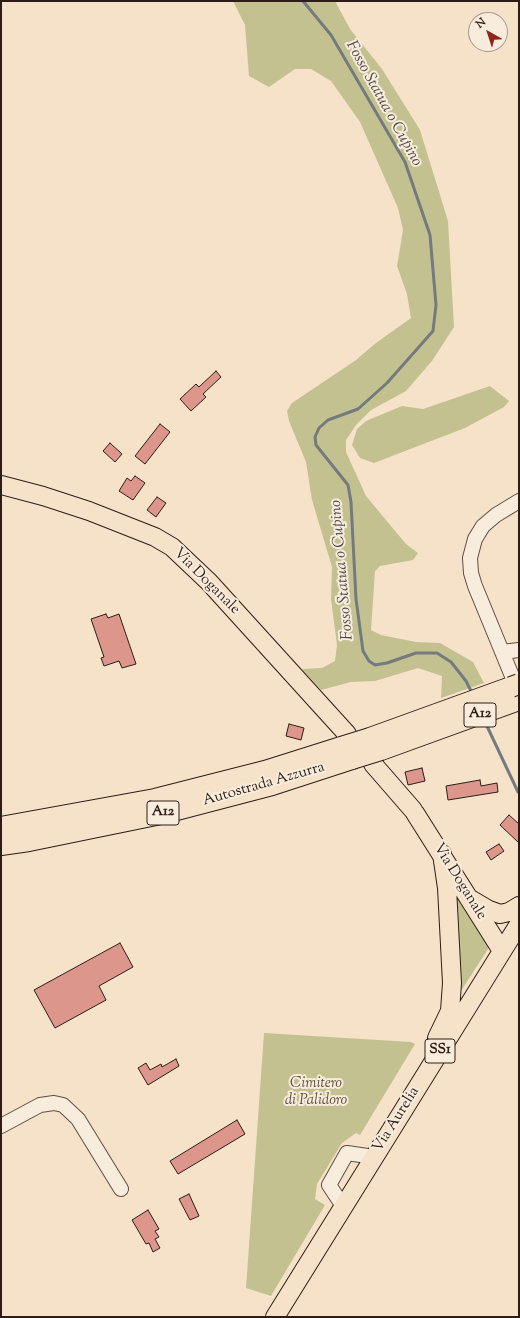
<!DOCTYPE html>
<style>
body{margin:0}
#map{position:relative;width:520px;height:1318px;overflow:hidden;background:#f5e2c9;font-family:"Sorts Mill Goudy",serif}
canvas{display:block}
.frame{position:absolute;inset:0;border:2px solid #2e1d17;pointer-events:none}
.north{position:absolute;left:468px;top:12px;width:40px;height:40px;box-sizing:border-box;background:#f8ecdc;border:1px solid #a7998d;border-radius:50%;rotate:321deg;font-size:11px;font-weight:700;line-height:16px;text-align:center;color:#2e1d17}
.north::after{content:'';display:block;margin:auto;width:14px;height:18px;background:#8f2418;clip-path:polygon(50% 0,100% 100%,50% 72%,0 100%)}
</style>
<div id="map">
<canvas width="520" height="1318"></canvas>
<div class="frame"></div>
<div class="north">N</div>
</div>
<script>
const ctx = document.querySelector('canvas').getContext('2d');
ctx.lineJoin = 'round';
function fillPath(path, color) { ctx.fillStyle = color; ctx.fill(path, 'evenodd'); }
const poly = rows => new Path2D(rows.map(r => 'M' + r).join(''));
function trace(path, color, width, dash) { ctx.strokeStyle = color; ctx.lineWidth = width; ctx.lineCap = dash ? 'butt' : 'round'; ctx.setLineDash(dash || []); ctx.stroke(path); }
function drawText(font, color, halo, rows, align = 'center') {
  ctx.font = font + ' "Sorts Mill Goudy",serif'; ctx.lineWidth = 4; ctx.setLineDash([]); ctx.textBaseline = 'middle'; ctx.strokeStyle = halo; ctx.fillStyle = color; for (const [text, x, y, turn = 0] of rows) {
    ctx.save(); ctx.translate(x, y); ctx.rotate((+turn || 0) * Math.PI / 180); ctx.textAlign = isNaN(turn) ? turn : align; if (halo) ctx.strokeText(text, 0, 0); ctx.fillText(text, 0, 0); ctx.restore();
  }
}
fillPath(poly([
 [233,1,335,1,350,29,382,69,420,130,448,221,454,327,432,361,406,391,371,410,356,425,346,440,346,452,366,496,406,544,418,553,413,560,380,566,375,571,371,630,381,635,416,642,440,643,473,662,484,683,441,698,442,676,418,668,375,681,351,682,321,690,302,669,322,668,335,661,337,645,331,599,332,567,312,500,306,462,289,421,287,411,292,403,356,360,376,343,411,318,407,294,397,266,403,230,398,208,360,122,331,81,311,69,295,69,269,87,249,76,245,25],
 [490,386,509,401,504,407,465,428,374,463,360,458,352,445,357,429,366,421,402,406,423,409],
 [457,892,490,946,459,994,454,895],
 [264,1033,411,1042,415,1044,360,1135,356,1133,342,1143,317,1184,315,1199,325,1205,271,1296,246,1288]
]), '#c4c191');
trace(poly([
 [303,1,331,35,405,162,430,235,436,305,433,331,387,383,358,409,328,420,319,428,315,437,316,445,348,485,351,502,356,599,363,651,369,661,375,665,387,663,416,653,437,653,451,662,466,681,471,691],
 [486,724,518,792]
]), '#747b7e', 3);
const building = poly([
 [216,371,221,377,203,394,206,397,191,411,180,399,196,384,199,387,216,371],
 [160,424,170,432,145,464,135,456,160,424],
 [110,443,122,454,115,462,103,451,110,443],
 [135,476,145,483,133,500,119,491,127,478,131,481,135,476],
 [157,497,166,503,156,517,147,510,157,497],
 [106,614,108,618,119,614,136,664,122,668,119,661,104,666,101,658,104,657,91,619,106,614],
 [289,724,304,728,301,740,286,736,289,724],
 [422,768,425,781,408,785,405,772,422,768],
 [480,780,481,786,497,783,498,792,448,800,446,786,480,780],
 [509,815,519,824,519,843,500,825,509,815],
 [499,844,504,851,491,860,486,852,499,844],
 [120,943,133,967,99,986,106,1000,55,1028,34,990,120,943],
 [176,1059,179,1066,148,1085,138,1068,146,1063,150,1070,161,1064,162,1067,176,1059],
 [237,1120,245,1134,178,1174,170,1161,237,1120],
 [189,1194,199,1216,190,1220,179,1199,189,1194],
 [148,1210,159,1229,155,1231,159,1237,155,1239,160,1248,153,1252,149,1243,146,1244,132,1220,148,1210]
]);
fillPath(building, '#dd968b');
trace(building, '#2e1d17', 1);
const minor = poly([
 [502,652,519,650],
 [512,676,475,586,471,573,470,558,475,539,483,526,496,515,519,501],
 [1,1126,40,1105,54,1103,63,1105,78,1119,121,1189],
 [343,1206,329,1185,347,1153,374,1157]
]);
const major = poly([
 [1,485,43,496,89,511,155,537,172,547,209,582,347,734],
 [373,764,413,810],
 [415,813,502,951],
 [472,900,489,910,500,914,509,912,519,906],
 [437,1038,450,1011,452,983,447,888,442,854],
 [275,1317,519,924]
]);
const highway = poly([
 [370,738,511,687],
 [381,750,519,700],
 [1,827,155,799,265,771,341,747],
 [1,845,29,841,161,814,272,785,352,759]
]);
trace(minor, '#604e44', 16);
trace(major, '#2e1d17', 20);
trace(highway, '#2e1d17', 22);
trace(minor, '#f8ecdc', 14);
trace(major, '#f5e2c9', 18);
trace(highway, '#f5e2c9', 20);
const highwayBridge = poly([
 [511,687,519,684],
 [341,747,370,738],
 [352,759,381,750]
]);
trace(highwayBridge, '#2e1d17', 22, []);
trace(highwayBridge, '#f5e2c9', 20);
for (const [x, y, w] of [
 [480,715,32],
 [163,813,32],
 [440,1051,30]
]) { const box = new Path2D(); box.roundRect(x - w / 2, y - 12, w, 24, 3); ctx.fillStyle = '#f8ecdc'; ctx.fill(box); trace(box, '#2e1d17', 1); }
drawText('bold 14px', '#2e1d17', null, [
 ["A12",480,715],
 ["A12",163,813],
 ["SS1",440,1051]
]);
drawText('15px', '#2e1d17', '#f8ecdc', [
 ["Via Doganale",206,582,45],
 ["Autostrada Azzurra",264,785,-16],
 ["Via Doganale",459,882,58],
 ["Via Aurelia",397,1120,-58]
]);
drawText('italic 15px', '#5b4e3c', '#f8ecdc', [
 ["Cimitero",316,1084],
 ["di Palidoro",316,1101]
]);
drawText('italic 16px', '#514c4a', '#f8ecdc', [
 ["Fosso Statua o Cupino",383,104,61],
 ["Fosso Statua o Cupino",343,570,-95]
]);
</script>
